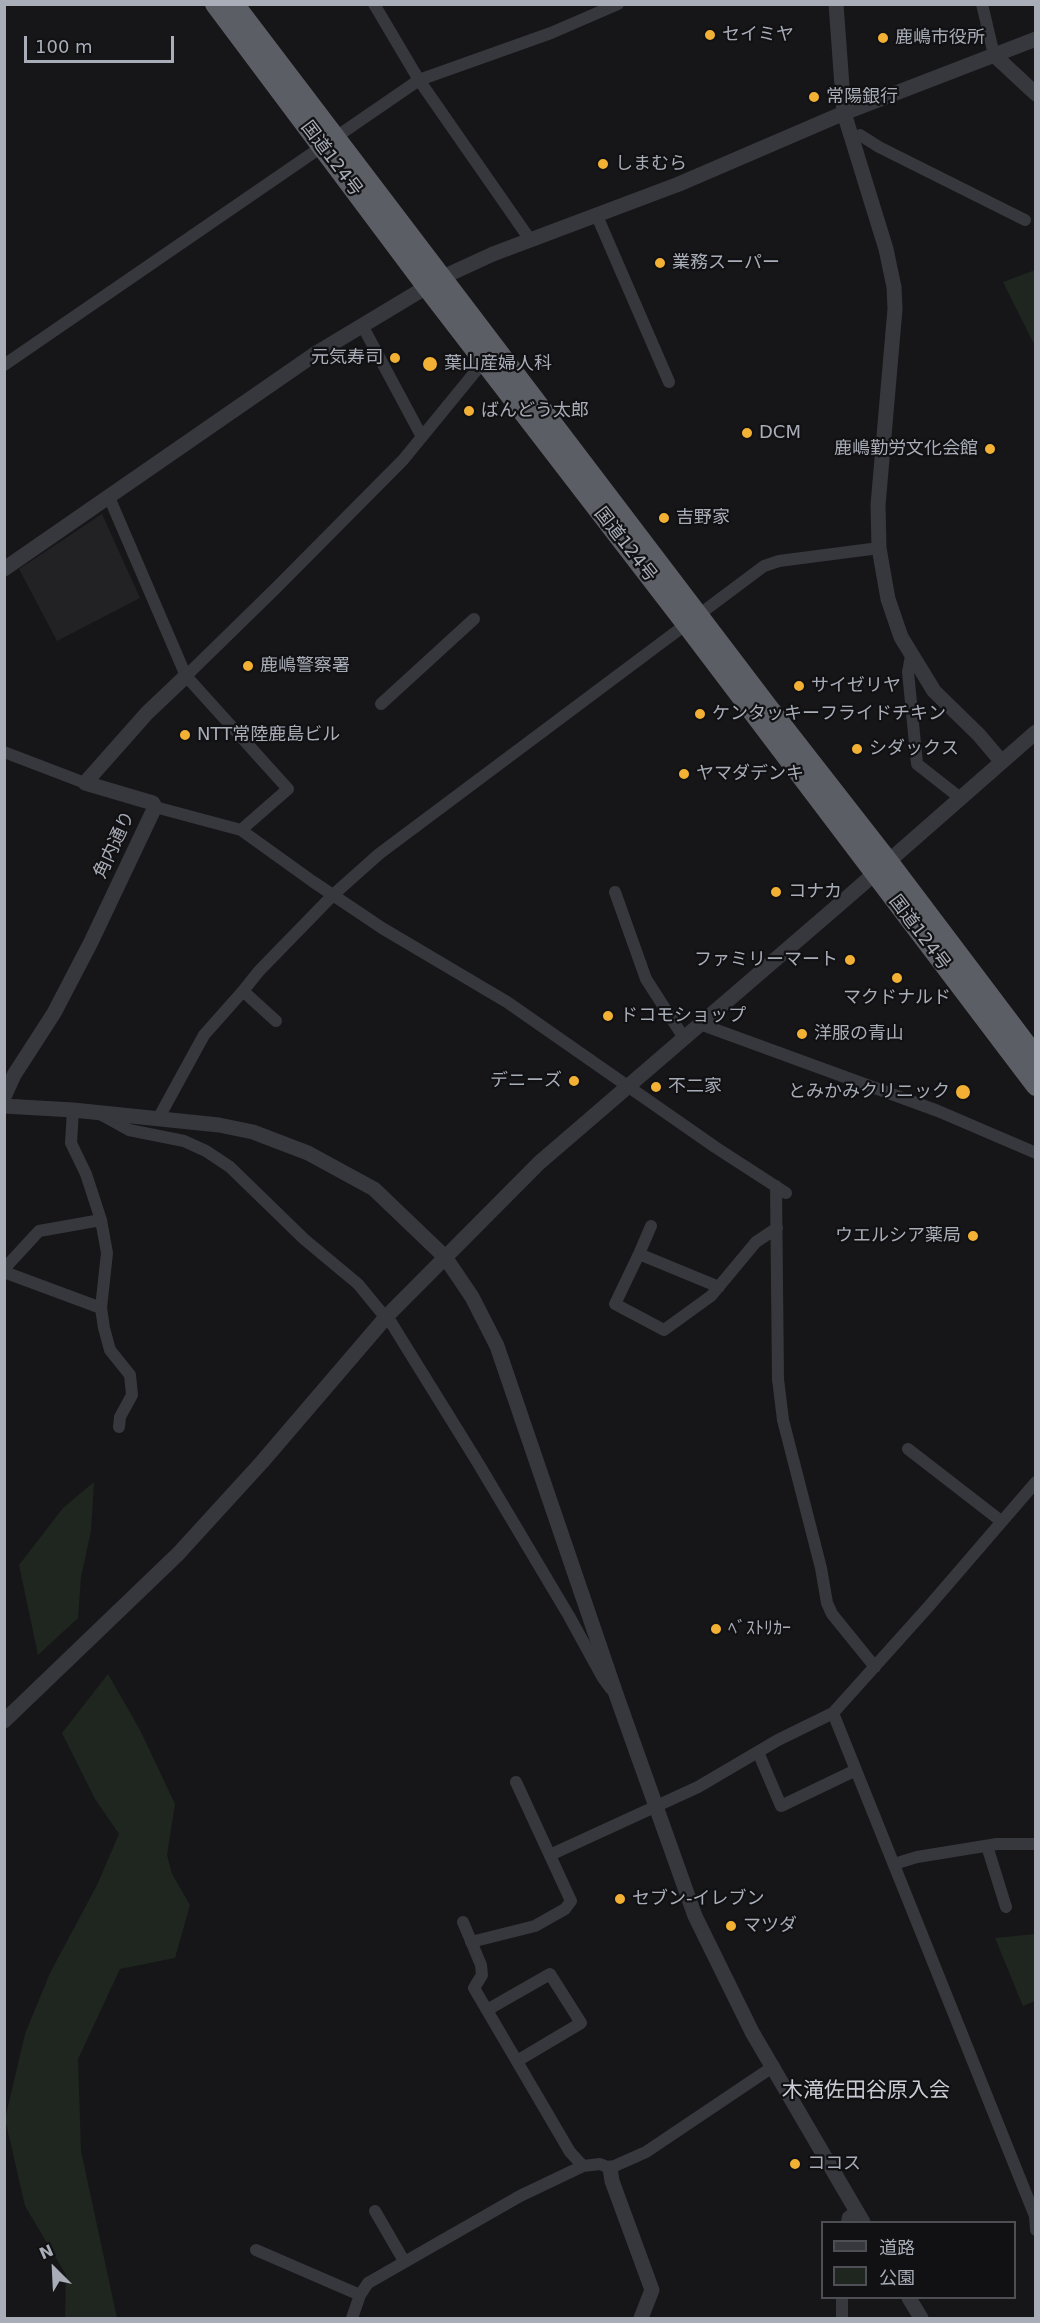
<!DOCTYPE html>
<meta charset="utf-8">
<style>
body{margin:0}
#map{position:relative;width:1040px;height:2323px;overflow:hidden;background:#161618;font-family:"DejaVu Sans","Noto Sans JP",sans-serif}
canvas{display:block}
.frame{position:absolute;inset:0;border:6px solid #a8adb8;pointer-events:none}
.legend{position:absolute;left:821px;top:2221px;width:195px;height:78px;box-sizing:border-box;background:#111113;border:2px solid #4d4f55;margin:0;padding:8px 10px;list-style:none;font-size:18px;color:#a8adb8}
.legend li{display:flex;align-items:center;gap:12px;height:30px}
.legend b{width:30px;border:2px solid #4d4f55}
.north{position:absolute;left:24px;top:2239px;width:60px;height:60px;-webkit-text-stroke:4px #111113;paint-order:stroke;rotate:336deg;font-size:16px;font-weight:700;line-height:24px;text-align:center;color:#a8adb8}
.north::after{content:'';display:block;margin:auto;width:21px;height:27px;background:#a8adb8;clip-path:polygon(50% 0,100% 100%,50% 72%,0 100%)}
.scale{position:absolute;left:24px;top:36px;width:150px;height:27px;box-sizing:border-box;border:3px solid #a8adb8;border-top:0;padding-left:8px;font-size:18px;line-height:21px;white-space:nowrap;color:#a8adb8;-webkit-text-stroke:4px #111113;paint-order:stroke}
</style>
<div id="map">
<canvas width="1040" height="2323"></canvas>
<div class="frame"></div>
<ul class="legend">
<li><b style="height:8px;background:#37383d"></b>道路</li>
<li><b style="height:16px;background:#1e261f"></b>公園</li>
</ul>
<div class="north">N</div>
<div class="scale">100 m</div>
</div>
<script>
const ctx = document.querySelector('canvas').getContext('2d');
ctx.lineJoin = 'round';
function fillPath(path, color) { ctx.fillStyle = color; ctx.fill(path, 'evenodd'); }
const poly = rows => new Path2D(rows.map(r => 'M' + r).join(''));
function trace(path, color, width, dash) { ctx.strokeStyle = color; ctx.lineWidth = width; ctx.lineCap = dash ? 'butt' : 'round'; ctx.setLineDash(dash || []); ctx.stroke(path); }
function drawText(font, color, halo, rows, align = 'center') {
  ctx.font = font + ' "DejaVu Sans","Noto Sans JP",sans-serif'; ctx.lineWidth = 4.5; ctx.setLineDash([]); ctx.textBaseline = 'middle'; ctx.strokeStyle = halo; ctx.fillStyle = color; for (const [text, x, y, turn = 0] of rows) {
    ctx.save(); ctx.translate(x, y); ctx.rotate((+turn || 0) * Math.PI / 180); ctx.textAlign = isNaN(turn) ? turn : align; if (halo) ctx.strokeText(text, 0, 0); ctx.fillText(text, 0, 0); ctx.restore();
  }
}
fillPath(poly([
 [102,514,140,598,57,641,19,569]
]), '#222225');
fillPath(poly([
 [1035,270,1036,270,1035,346,1003,282],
 [94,1482,91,1531,81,1577,78,1618,38,1655,19,1565,63,1508],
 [108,1674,140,1730,175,1804,167,1855,172,1874,190,1905,175,1958,120,1969,78,2059,81,2151,117,2318,65,2318,66,2275,25,2206,5,2119,25,2034,50,1973,97,1885,119,1834,95,1799,62,1733],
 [1035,1934,1035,2001,1023,2006,995,1938]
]), '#1e261f');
trace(poly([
 [374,4,419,80,531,241],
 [982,4,994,55],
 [860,135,879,147,1025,220],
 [597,216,669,382],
 [362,325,422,437],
 [4,365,419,80,551,33,618,4],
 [109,497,186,676,288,789,241,830],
 [911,656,908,672,917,764,959,797],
 [186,676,276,588,403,460,484,361],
 [381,704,474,619],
 [4,752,85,783],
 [155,807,241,830,312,881,382,928,507,1002,715,1147,786,1193],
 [615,892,646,979,684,1038],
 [276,1021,243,991,259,971,333,895,379,854,764,566,779,561,879,548],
 [700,1024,938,1111,1036,1153],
 [73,1110,71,1143,86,1174,101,1220,107,1253,101,1308,104,1328,110,1350,130,1375,132,1395,120,1417,119,1427],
 [102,1115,129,1130,184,1141,206,1151,230,1167,304,1239,358,1284,381,1312,387,1316,478,1463,569,1616,603,1678,611,1689],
 [158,1119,204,1035,243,991],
 [776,1186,778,1379,783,1420,821,1568,827,1603,832,1614,875,1667],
 [651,1226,639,1254,719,1287],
 [639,1254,615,1304,664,1330,711,1296,756,1242,777,1228],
 [4,1269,39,1231,101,1220],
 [4,1272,101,1308],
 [908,1449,1001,1521],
 [833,1713,1035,2216,1036,2230],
 [758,1752,781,1806,856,1770],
 [987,1846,1006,1907],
 [550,1855,698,1787,778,1740,833,1713,930,1605,1036,1482],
 [894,1864,917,1857,997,1844,1036,1844],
 [463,1922,481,1965,482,1975,474,1988,570,2152,583,2166],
 [471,1942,535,1926,565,1909,571,1901,516,1782],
 [487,2010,550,1974,581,2023,517,2061],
 [375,2211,404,2261],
 [847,2222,848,2217,856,2211],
 [256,2250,360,2295],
 [352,2318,360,2295,368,2283,520,2196,583,2166,600,2164,610,2168,646,2152,774,2066],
 [842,2318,842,2298]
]), '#37383d', 12);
trace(poly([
 [836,4,844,113,886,249,894,287,895,309,878,505,879,548,888,599,901,637,934,691,979,735,1001,761],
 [994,55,1036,94],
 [4,569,315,354,443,277,493,254,679,184,844,113,1036,39],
 [4,1097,14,1075,54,1013,91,942,155,807,153,803,85,783,147,713,186,676],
 [4,1106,73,1110,219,1125,253,1132,308,1153,374,1189,445,1257,472,1297,497,1346,617,1697,695,1916,752,2032,863,2222],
 [4,1721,178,1554,262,1462,387,1316,539,1163,849,896,1036,732],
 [610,2168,612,2181,652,2290,641,2318],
 [909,2298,921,2318]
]), '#37383d', 15);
trace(poly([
 [215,4,426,286,686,624,1036,1086],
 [234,4,768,707,888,861,1036,1057]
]), '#5b5e65', 20);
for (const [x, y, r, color] of [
 [710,35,6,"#f2b134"],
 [883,38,6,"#f2b134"],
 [814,97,6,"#f2b134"],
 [603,164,6,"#f2b134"],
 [660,263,6,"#f2b134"],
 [395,358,6,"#f2b134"],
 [430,364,8,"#f2b134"],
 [469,411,6,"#f2b134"],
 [747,433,6,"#f2b134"],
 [990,449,6,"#f2b134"],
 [664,518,6,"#f2b134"],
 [248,666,6,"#f2b134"],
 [799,686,6,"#f2b134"],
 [700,714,6,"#f2b134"],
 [185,735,6,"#f2b134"],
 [857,749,6,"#f2b134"],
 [684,774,6,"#f2b134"],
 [776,892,6,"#f2b134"],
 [850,960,6,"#f2b134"],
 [897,978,6,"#f2b134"],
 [608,1016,6,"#f2b134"],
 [802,1034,6,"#f2b134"],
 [574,1081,6,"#f2b134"],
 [656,1087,6,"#f2b134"],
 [963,1092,8,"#f2b134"],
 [973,1236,6,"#f2b134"],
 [716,1629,6,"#f2b134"],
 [620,1899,6,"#f2b134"],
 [731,1926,6,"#f2b134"],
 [795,2164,6,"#f2b134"]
]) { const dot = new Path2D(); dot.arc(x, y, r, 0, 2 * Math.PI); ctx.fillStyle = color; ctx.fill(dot); trace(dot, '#111113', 2); }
drawText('18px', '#a8adb8', '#111113', [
 ["セイミヤ",722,35],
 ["鹿嶋市役所",895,38],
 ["常陽銀行",826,97],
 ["しまむら",615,164],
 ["業務スーパー",672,263],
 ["元気寿司",383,358,"right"],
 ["葉山産婦人科",444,364],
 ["ばんどう太郎",481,411],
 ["DCM",759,433],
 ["鹿嶋勤労文化会館",978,449,"right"],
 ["吉野家",676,518],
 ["鹿嶋警察署",260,666],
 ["サイゼリヤ",811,686],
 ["ケンタッキーフライドチキン",712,714],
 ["NTT常陸鹿島ビル",197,735],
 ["シダックス",869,749],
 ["ヤマダデンキ",696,774],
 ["コナカ",788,892],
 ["ファミリーマート",838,960,"right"],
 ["マクドナルド",897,998,"center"],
 ["ドコモショップ",620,1016],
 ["洋服の青山",814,1034],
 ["デニーズ",562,1081,"right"],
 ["不二家",668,1087],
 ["とみかみクリニック",950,1092,"right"],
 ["ウエルシア薬局",961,1236,"right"],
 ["ﾍﾞｽﾄﾘｶｰ",728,1629],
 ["セブン-イレブン",632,1899],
 ["マツダ",743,1926],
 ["ココス",807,2164]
], 'left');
drawText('18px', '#a8adb8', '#111113', [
 ["国道124号",331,159,53],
 ["国道124号",625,545,52],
 ["角内通り",115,845,-65],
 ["国道124号",919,933,53]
]);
drawText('21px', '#c9ccd4', '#111113', [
 ["木滝佐田谷原入会",866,2092]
]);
</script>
